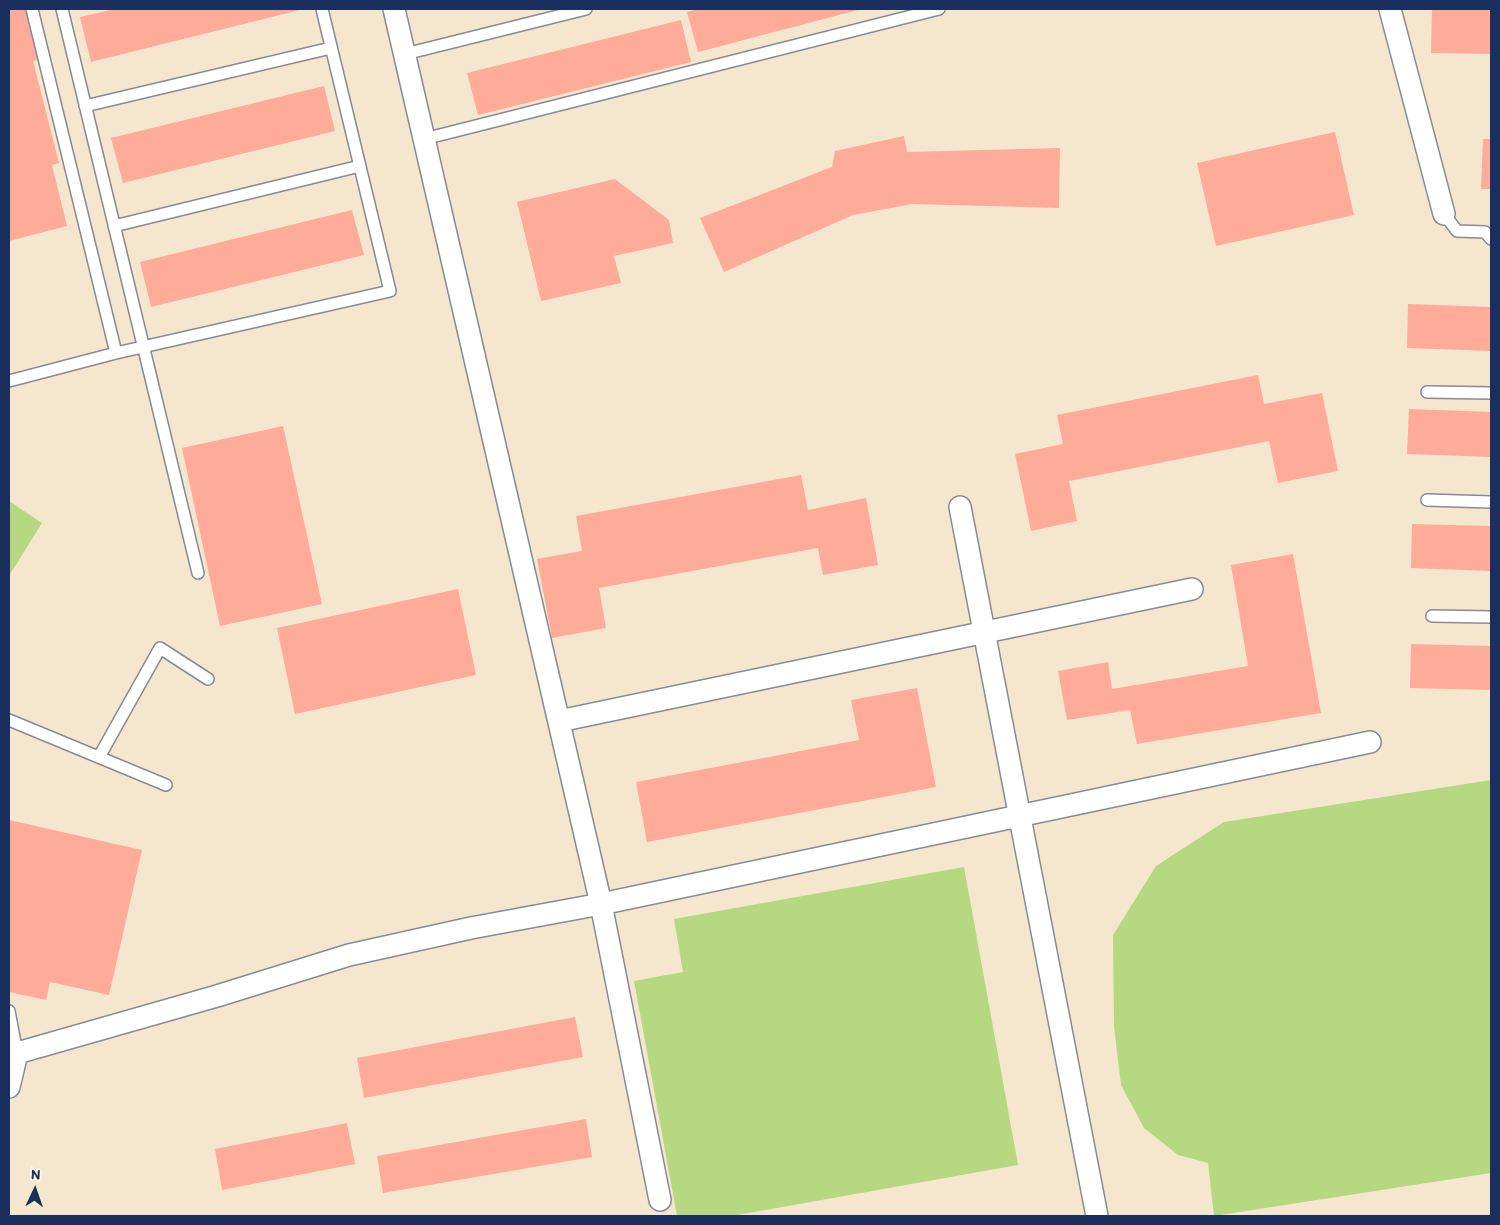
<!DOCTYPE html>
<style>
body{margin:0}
#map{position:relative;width:1500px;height:1225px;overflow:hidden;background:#f5e7cd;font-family:Itim,sans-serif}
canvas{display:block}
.frame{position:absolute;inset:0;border:10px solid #1b2f5e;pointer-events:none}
.north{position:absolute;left:10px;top:1165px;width:50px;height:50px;-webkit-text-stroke:4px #fcf5e5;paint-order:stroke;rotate:3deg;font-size:14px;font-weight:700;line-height:20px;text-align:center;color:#1b2f5e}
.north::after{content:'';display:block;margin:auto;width:18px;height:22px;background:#1b2f5e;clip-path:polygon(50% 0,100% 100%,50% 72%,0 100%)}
</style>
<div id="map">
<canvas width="1500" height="1225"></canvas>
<div class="frame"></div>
<div class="north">N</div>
</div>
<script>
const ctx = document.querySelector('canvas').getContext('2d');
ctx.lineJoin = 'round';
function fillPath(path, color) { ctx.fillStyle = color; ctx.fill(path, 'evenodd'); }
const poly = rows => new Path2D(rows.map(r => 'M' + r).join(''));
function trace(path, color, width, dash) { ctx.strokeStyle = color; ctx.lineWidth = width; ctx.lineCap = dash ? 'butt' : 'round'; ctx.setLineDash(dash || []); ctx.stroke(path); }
fillPath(poly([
 [9,501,42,523,9,576],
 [1491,780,1491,1173,1214,1216,1208,1163,1178,1155,1144,1128,1121,1085,1114,1027,1113,935,1156,866,1224,822],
 [964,867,1018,1165,732,1216,677,1216,634,981,683,972,674,919]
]), '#b6d880');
fillPath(poly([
 [9,9,32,9,45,58,33,61,59,163,52,165,67,226,9,241],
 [114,9,304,9,91,62,80,17],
 [699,9,862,9,698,52,687,12],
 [1432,9,1491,9,1491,54,1431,53],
 [681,20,691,62,478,115,467,73],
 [324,86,335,131,123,183,111,138],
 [1335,132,1354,215,1216,246,1197,163],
 [904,136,907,152,1060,148,1059,208,912,204,853,215,724,272,700,218,832,167,835,151],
 [1483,139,1491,139,1491,189,1481,189],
 [615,179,669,220,673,243,614,256,621,283,541,301,517,202],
 [352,210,364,255,151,307,140,262],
 [1408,304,1491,307,1491,351,1407,348],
 [1258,375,1264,404,1322,393,1338,471,1278,483,1269,441,1069,481,1077,521,1031,531,1015,454,1063,444,1057,415],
 [1409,409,1491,412,1491,457,1407,454],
 [283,426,322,604,220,626,182,448],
 [801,475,808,510,866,498,878,565,823,575,818,548,599,588,606,628,552,638,537,559,582,551,576,516],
 [1412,524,1491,526,1491,571,1411,568],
 [1293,554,1321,713,1137,744,1130,710,1067,720,1058,671,1108,662,1112,689,1248,666,1231,565],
 [458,589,476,675,295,714,277,628],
 [1411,644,1491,646,1491,690,1410,688],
 [917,688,936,787,647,842,636,782,859,740,851,700],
 [9,820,142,850,109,995,50,982,46,1000,9,992],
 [575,1017,583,1057,364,1098,357,1058],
 [586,1119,592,1157,383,1193,377,1156],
 [347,1123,355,1164,222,1190,215,1149]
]), '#ffab99');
const service = poly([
 [62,9,198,573],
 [405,54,586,9],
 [85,106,331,48],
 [424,139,939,9],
 [1444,214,1457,231,1485,232,1491,239],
 [114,226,360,166],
 [116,353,390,291,322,9],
 [9,381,116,353,32,9],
 [1427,392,1491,393],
 [1427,500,1491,502],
 [1432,616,1491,617],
 [9,720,166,785],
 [99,757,160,648,208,679],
 [9,1011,17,1053]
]);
const minor = poly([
 [394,9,601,904,660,1200],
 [1390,9,1444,214],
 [960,507,1097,1216],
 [559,721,1192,589],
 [9,1087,17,1053,217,996,349,955,471,928,601,904,1370,742]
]);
trace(service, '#888b96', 14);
trace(minor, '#888b96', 24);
trace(service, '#fff', 11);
trace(minor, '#fff', 21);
</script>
